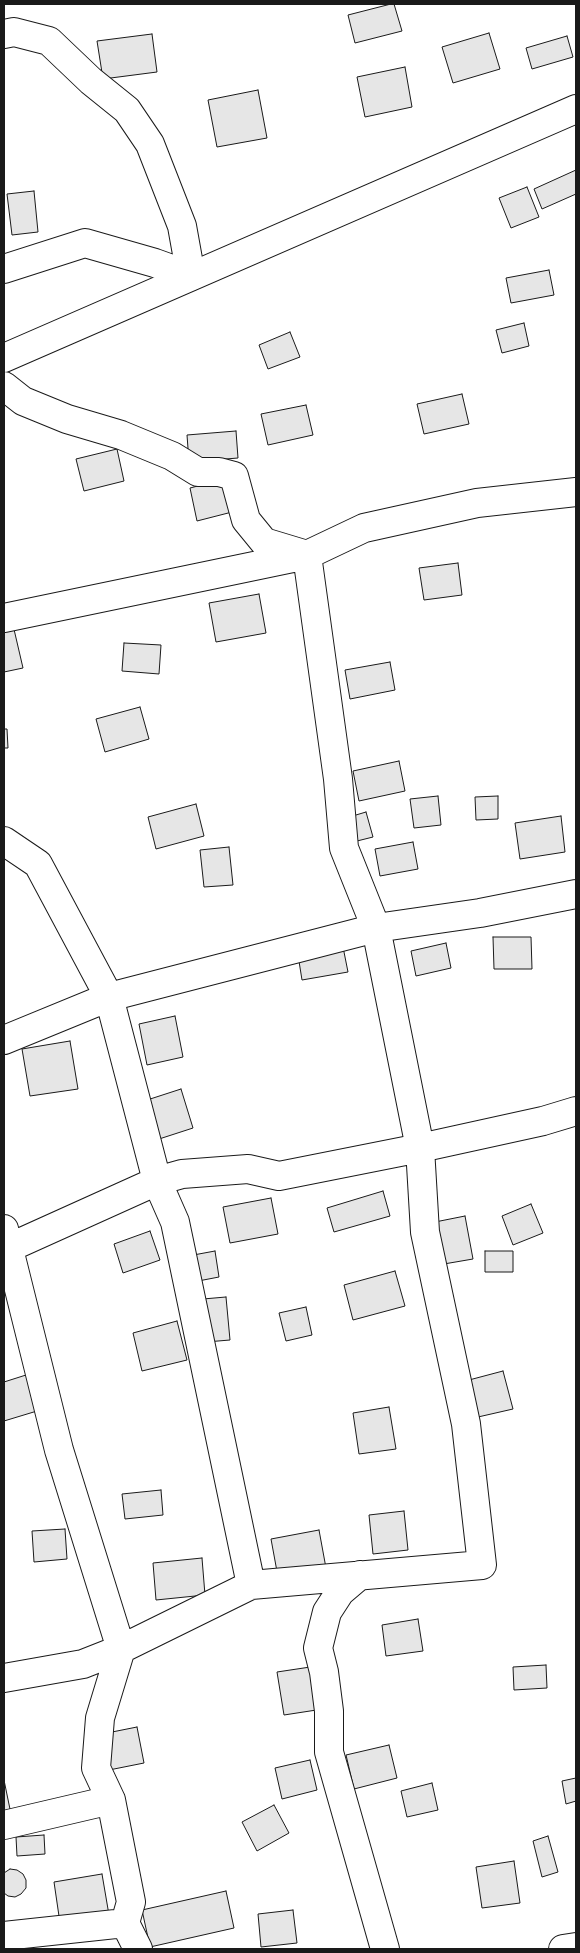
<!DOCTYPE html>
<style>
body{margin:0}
#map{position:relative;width:580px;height:1953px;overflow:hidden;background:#fff;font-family:Figtree,sans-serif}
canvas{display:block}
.frame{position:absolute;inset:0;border:5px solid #1a1a1a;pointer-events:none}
</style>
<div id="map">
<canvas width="580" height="1953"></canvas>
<div class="frame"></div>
</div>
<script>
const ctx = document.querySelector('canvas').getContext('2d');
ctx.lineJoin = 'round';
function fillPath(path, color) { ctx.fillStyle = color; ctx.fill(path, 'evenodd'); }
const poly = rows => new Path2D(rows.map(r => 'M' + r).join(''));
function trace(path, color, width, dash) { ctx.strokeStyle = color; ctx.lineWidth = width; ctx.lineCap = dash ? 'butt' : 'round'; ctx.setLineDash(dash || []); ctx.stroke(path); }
const building = poly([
 [391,4,394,4,402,31,355,43,348,15,391,4],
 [489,33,500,69,453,83,442,47,489,33],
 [152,34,157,72,103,79,97,41,152,34],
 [567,36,573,57,532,69,526,48,567,36],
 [405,67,412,107,365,117,357,77,405,67],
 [258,90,267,138,217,147,208,100,258,90],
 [576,170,576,194,542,209,534,189,576,170],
 [527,187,539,217,511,228,499,198,527,187],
 [34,191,38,232,12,235,7,194,34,191],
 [549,270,554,295,511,303,506,278,549,270],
 [524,323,529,346,502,353,496,330,524,323],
 [290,332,300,357,268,369,259,345,290,332],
 [462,394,469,424,424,434,417,404,462,394],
 [306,405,313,435,268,445,261,414,306,405],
 [236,431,238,458,189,462,187,435,236,431],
 [117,449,124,481,84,491,76,459,117,449],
 [229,478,236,511,197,521,190,488,229,478],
 [458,563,462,595,424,600,419,568,458,563],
 [259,594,266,633,216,642,209,603,259,594],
 [13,625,23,668,4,672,4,628,13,625],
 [124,643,161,645,159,674,122,671,124,643],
 [390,662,395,690,350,699,345,670,390,662],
 [140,707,149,739,105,752,96,719,140,707],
 [4,729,7,729,8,748,4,748,4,729],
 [399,761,405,791,359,801,353,771,399,761],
 [438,796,441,825,414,828,410,799,438,796],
 [498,796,498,819,476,820,475,797,498,796],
 [196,804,204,836,156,849,148,817,196,804],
 [366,812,373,837,353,842,346,818,366,812],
 [561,816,565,852,520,859,515,823,561,816],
 [413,842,418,869,380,876,375,849,413,842],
 [229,847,233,885,204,887,200,850,229,847],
 [493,937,531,937,532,969,494,969,493,937],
 [446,943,451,968,416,976,411,951,446,943],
 [343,947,348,972,302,980,298,955,343,947],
 [175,1016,183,1057,147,1065,139,1024,175,1016],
 [70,1041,78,1089,30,1096,22,1049,70,1041],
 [181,1089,193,1128,156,1140,144,1101,181,1089],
 [383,1191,390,1216,334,1232,327,1208,383,1191],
 [271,1198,278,1234,230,1243,223,1207,271,1198],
 [531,1204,543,1233,513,1245,502,1216,531,1204],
 [465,1216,473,1259,438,1265,430,1223,465,1216],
 [150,1231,160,1260,123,1273,114,1244,150,1231],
 [215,1251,219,1277,193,1282,188,1256,215,1251],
 [485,1251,513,1251,513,1272,485,1272,485,1251],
 [395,1271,405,1306,353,1320,344,1285,395,1271],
 [226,1297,230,1340,206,1342,203,1299,226,1297],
 [306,1307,312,1335,286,1341,279,1313,306,1307],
 [177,1321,187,1360,142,1371,133,1333,177,1321],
 [503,1371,513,1409,478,1417,469,1380,503,1371],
 [26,1375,37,1411,4,1421,4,1382,26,1375],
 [389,1407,396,1449,359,1454,353,1413,389,1407],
 [161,1490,163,1515,125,1519,122,1494,161,1490],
 [404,1511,408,1550,373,1554,369,1515,404,1511],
 [65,1529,67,1559,34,1562,32,1531,65,1529],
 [319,1530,326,1568,278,1577,271,1539,319,1530],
 [202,1558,205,1595,156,1600,153,1563,202,1558],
 [418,1619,423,1651,386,1656,382,1625,418,1619],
 [546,1665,547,1688,514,1690,513,1667,546,1665],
 [317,1666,323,1709,284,1715,277,1672,317,1666],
 [137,1727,144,1763,109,1770,102,1734,137,1727],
 [389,1745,397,1778,354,1789,346,1755,389,1745],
 [310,1760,317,1790,282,1799,275,1768,310,1760],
 [576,1778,576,1801,566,1804,562,1781,576,1778],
 [4,1780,11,1814,4,1815,4,1780],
 [432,1783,438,1810,407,1817,401,1791,432,1783],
 [274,1805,289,1833,257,1851,242,1822,274,1805],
 [44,1835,45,1854,17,1856,16,1837,44,1835],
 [548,1836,558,1872,542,1877,533,1841,548,1836],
 [514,1861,520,1903,482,1908,476,1867,514,1861],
 [10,1869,17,1870,23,1874,26,1880,26,1888,21,1894,15,1897,8,1896,4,1893,4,1873,10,1869],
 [102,1874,109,1915,60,1923,54,1882,102,1874],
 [226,1891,234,1928,150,1947,142,1910,226,1891],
 [293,1910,297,1943,261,1947,258,1914,293,1910]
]);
fillPath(building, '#e6e6e6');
trace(building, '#1a1a1a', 1);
const minor = poly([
 [4,34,14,32,49,41,91,81,127,110,150,144,182,226,191,276,155,263,85,243,4,269],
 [4,386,23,401,67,419,121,435,172,456,198,472,219,472,234,476,246,520,264,542,307,555,338,779,344,848,376,928,420,1148,425,1232,466,1424,482,1565,251,1585,121,1649,83,1664,4,1678],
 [4,618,307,555,364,528,477,503,576,492],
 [4,841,38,864,109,997,157,1181,175,1222,251,1585],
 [4,1040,109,997,376,928,480,913,576,894],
 [4,1229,59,1450,121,1649,100,1718,96,1768,111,1800,131,1902,125,1923],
 [4,1250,157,1181,182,1174,248,1169,279,1176,420,1148,543,1121,576,1111],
 [360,1575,340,1592,327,1612,318,1648,324,1672,329,1711,329,1752,385,1949],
 [4,1825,111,1800],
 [4,1936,125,1923,138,1949],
 [563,1949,576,1947]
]);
const major = poly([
 [4,358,576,109]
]);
trace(minor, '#1a1a1a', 30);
trace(major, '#1a1a1a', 30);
trace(minor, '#fff', 28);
trace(major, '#fff', 28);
</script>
